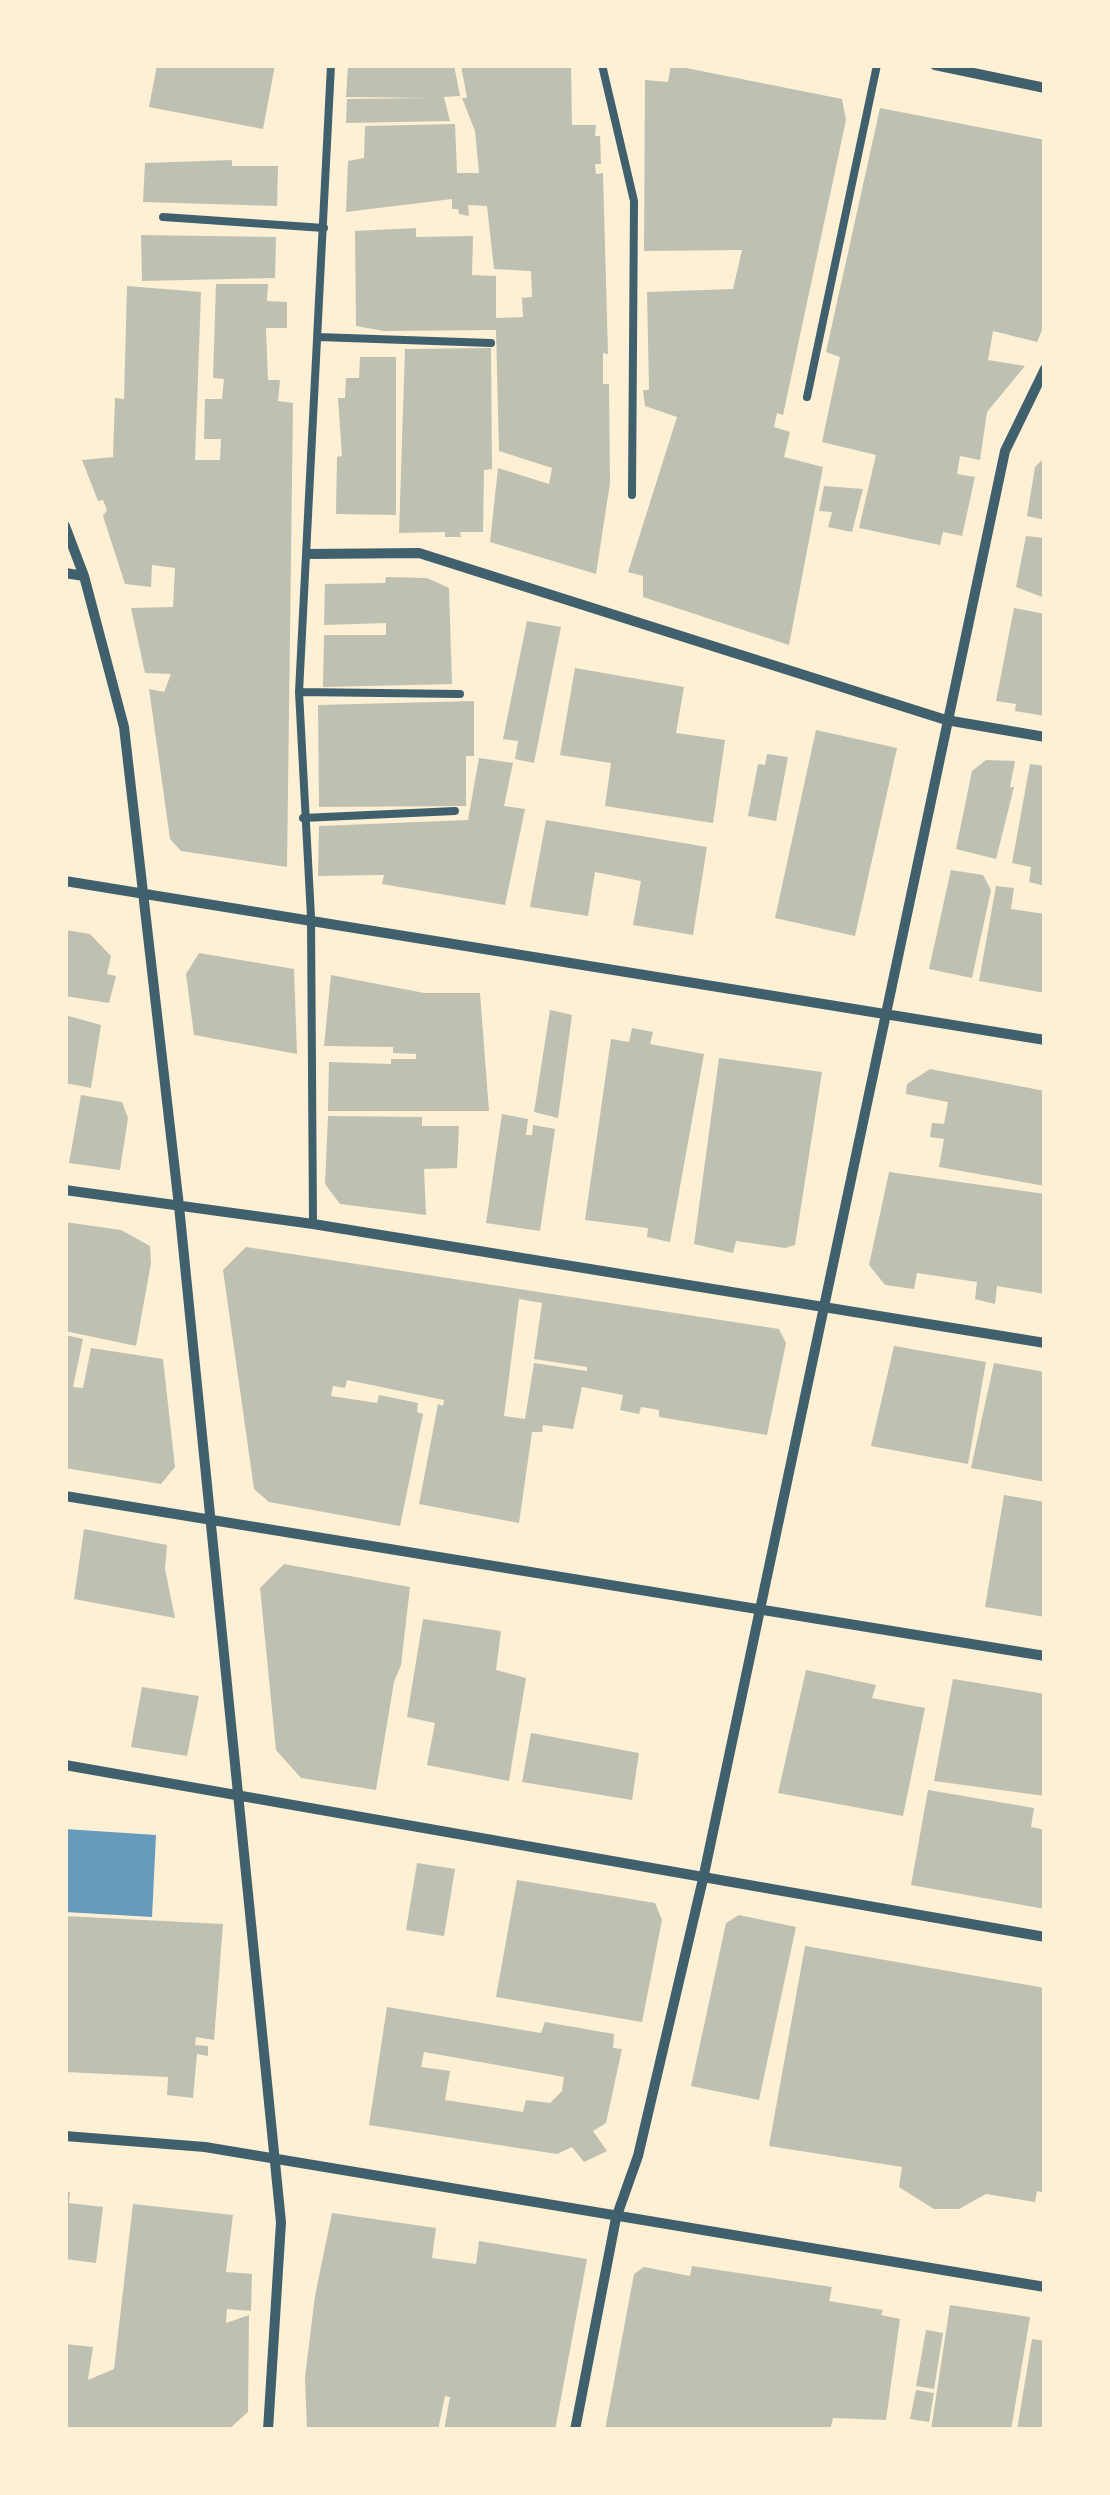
<!DOCTYPE html>
<style>
body{margin:0}
#map{position:relative;width:1110px;height:2495px;overflow:hidden;background:#fdf0d5;font-family:"Varela Round",sans-serif}
canvas{display:block}
.frame{position:absolute;inset:0;border:68px solid #fdf0d5;pointer-events:none}
</style>
<div id="map">
<canvas width="1110" height="2495"></canvas>
<div class="frame"></div>
</div>
<script>
const ctx = document.querySelector('canvas').getContext('2d');
ctx.lineJoin = 'round';
function fillPath(path, color) { ctx.fillStyle = color; ctx.fill(path, 'evenodd'); }
const poly = rows => new Path2D(rows.map(r => 'M' + r).join(''));
function trace(path, color, width, dash) { ctx.strokeStyle = color; ctx.lineWidth = width; ctx.lineCap = dash ? 'butt' : 'round'; ctx.setLineDash(dash || []); ctx.stroke(path); }
fillPath(poly([
 [65,1829,156,1835,152,1917,65,1912]
]), '#669bbc');
fillPath(poly([
 [157,65,275,65,263,129,149,107],
 [348,65,454,65,460,96,444,97,450,121,346,123,347,99,431,98,346,97],
 [461,65,571,65,572,125,596,125,595,136,600,136,601,164,595,164,596,174,603,173,608,354,603,353,603,384,609,384,610,483,596,574,490,542,498,468,549,484,552,468,499,451,496,330,384,331,356,326,355,231,416,228,416,237,473,236,472,275,496,276,496,318,523,317,522,298,532,297,531,271,494,269,487,206,468,205,469,216,459,214,458,209,452,209,452,199,346,212,348,161,364,158,365,126,455,124,457,173,479,173,475,131,462,98,467,98],
 [671,65,842,99,846,120,783,415,777,413,774,427,790,432,784,457,823,467,789,645,643,597,643,576,628,572,677,417,645,406,643,390,649,390,647,292,733,289,742,250,644,251,645,80,668,82],
 [880,108,1045,140,1045,323,1037,342,993,331,988,360,1025,366,987,412,980,460,960,456,957,474,975,477,962,536,943,532,940,545,859,528,876,455,822,442,840,357,826,352],
 [232,160,232,166,278,166,277,206,143,202,145,163],
 [141,235,276,237,275,278,142,281],
 [216,284,268,284,267,301,287,302,287,328,266,328,268,380,280,380,278,401,293,403,287,867,181,851,170,839,149,689,164,692,171,674,145,673,131,608,173,607,175,568,152,565,151,587,125,584,103,516,107,510,103,500,98,501,82,460,113,457,115,398,124,399,127,286,201,292,195,460,220,460,221,439,204,439,205,399,222,399,224,379,213,378],
 [491,348,492,469,484,470,483,532,460,532,461,537,445,537,445,532,399,533,405,349],
 [360,357,396,357,396,515,336,514,337,457,342,456,338,398,345,398,346,378,359,378],
 [1045,457,1045,520,1027,516,1035,467],
 [824,486,863,489,852,532,828,527,832,512,819,511],
 [1026,536,1045,538,1045,598,1016,587],
 [386,577,427,578,449,588,452,684,323,687,324,635,386,635,386,623,324,625,325,584,385,583],
 [1014,608,1045,614,1045,716,1015,711,1016,704,996,701],
 [527,621,561,627,534,763,515,759,518,741,503,739],
 [575,668,684,687,676,733,725,740,713,823,605,806,611,763,560,755],
 [474,701,474,756,466,756,466,806,319,807,318,705],
 [816,730,897,748,855,936,775,918],
 [767,754,788,757,776,821,748,816,758,764,765,765],
 [479,758,513,763,504,806,525,809,505,905,382,884,384,875,318,876,319,826,468,820],
 [986,760,1015,761,1010,787,1014,787,996,859,956,849,972,771],
 [1030,764,1045,766,1045,886,1029,882,1031,867,1012,863],
 [546,820,707,847,693,935,633,925,641,881,595,872,588,916,530,907],
 [951,870,983,875,991,890,972,978,929,969],
 [996,886,1014,888,1011,909,1045,914,1045,993,979,981],
 [65,930,90,934,111,956,107,974,116,976,109,1003,65,996],
 [199,953,294,969,297,1054,194,1035,186,974],
 [331,975,424,993,480,993,489,1111,328,1111,329,1062,391,1064,391,1059,416,1059,416,1054,393,1053,393,1047,324,1046],
 [550,1010,572,1015,558,1118,534,1112],
 [65,1015,101,1025,91,1088,65,1083],
 [632,1028,653,1032,650,1044,704,1054,670,1242,647,1237,648,1228,585,1220,611,1039,629,1042],
 [719,1058,822,1072,795,1245,785,1248,736,1241,733,1253,694,1244],
 [930,1069,1045,1091,1045,1186,939,1167,944,1139,930,1137,932,1123,944,1124,948,1102,906,1094,907,1084],
 [81,1095,122,1102,128,1118,120,1170,69,1163],
 [502,1114,528,1119,526,1135,532,1135,533,1125,555,1129,540,1231,486,1223],
 [328,1116,422,1117,422,1126,459,1126,457,1168,424,1169,426,1215,340,1204,325,1184],
 [889,1172,1045,1194,1045,1294,997,1286,995,1304,975,1299,977,1282,917,1273,914,1289,885,1285,869,1265],
 [65,1222,121,1230,150,1246,151,1263,136,1346,65,1331],
 [246,1247,779,1329,786,1343,767,1435,659,1417,659,1410,641,1407,639,1414,620,1410,623,1395,582,1387,573,1429,543,1425,542,1432,532,1432,519,1523,419,1504,438,1404,443,1406,444,1400,347,1380,345,1388,333,1386,331,1396,377,1403,379,1395,418,1403,417,1412,423,1414,400,1526,269,1502,254,1489,223,1270],
 [519,1299,542,1303,534,1359,587,1367,587,1371,534,1363,525,1419,504,1416],
 [65,1335,83,1339,73,1387,83,1388,91,1348,163,1359,175,1467,161,1484,65,1468],
 [894,1346,986,1362,968,1464,871,1446],
 [994,1363,1045,1372,1045,1482,971,1468],
 [1004,1495,1045,1502,1045,1617,985,1607],
 [84,1529,167,1545,165,1569,175,1618,74,1599],
 [284,1564,410,1587,401,1665,394,1682,376,1790,301,1778,276,1750,260,1588],
 [423,1619,501,1631,496,1670,526,1678,509,1781,427,1765,435,1723,407,1717],
 [806,1670,876,1685,872,1698,925,1708,903,1816,778,1793],
 [953,1679,1045,1694,1045,1796,934,1781],
 [142,1687,199,1696,187,1756,131,1747],
 [531,1733,639,1753,632,1800,522,1782],
 [928,1790,1034,1808,1031,1827,1045,1830,1045,1909,911,1885],
 [417,1863,455,1869,444,1936,406,1930],
 [517,1880,655,1903,662,1920,642,2022,496,1997],
 [739,1915,796,1927,759,2100,691,2086,726,1923],
 [65,1916,223,1924,214,2040,196,2037,195,2045,208,2046,208,2056,197,2054,193,2098,167,2095,168,2077,65,2072],
 [805,1946,1045,1988,1045,2193,1037,2191,1035,2202,986,2194,959,2209,934,2209,899,2187,902,2167,769,2146],
 [387,2007,541,2033,545,2022,614,2034,613,2048,622,2049,606,2123,593,2131,607,2151,584,2162,572,2147,557,2154,369,2125],
 [424,2052,564,2077,562,2091,550,2103,526,2100,523,2112,445,2100,450,2071,421,2067],
 [65,2192,70,2192,69,2203,103,2207,96,2263,65,2259],
 [133,2204,233,2215,226,2272,252,2274,251,2311,227,2309,226,2323,249,2315,248,2412,228,2430,65,2430,65,2344,93,2347,88,2380,114,2369],
 [332,2213,436,2228,432,2258,476,2264,479,2241,587,2259,555,2430,444,2430,450,2397,445,2396,438,2430,307,2430,305,2377,315,2296],
 [692,2266,832,2287,829,2301,883,2310,881,2315,900,2319,886,2420,833,2418,830,2430,605,2430,634,2274,644,2267,690,2276],
 [950,2305,1030,2317,1011,2430,931,2430],
 [926,2330,943,2333,934,2389,916,2386],
 [1032,2339,1045,2341,1045,2430,1017,2430],
 [916,2390,934,2393,929,2422,910,2419]
]), '#bec0b2');
trace(poly([
 [602,65,634,201,632,495],
 [163,217,324,228],
 [318,337,491,343],
 [807,397,877,65],
 [299,692,460,694],
 [303,818,455,811],
 [313,1224,311,917,299,692,331,65]
]), '#3f606c', 8);
trace(poly([
 [935,65,1045,88],
 [65,526,84,576,124,727,179,1206,281,2222,268,2430],
 [309,554,419,553,946,720,1045,737],
 [65,573,84,576],
 [65,881,1045,1040],
 [65,1190,313,1224,1045,1343],
 [65,1496,1045,1656],
 [65,1765,1045,1937],
 [65,2136,205,2147,1045,2287],
 [575,2430,616,2218,638,2156,703,1879,1005,451,1045,369]
]), '#3f606c', 10);
</script>
